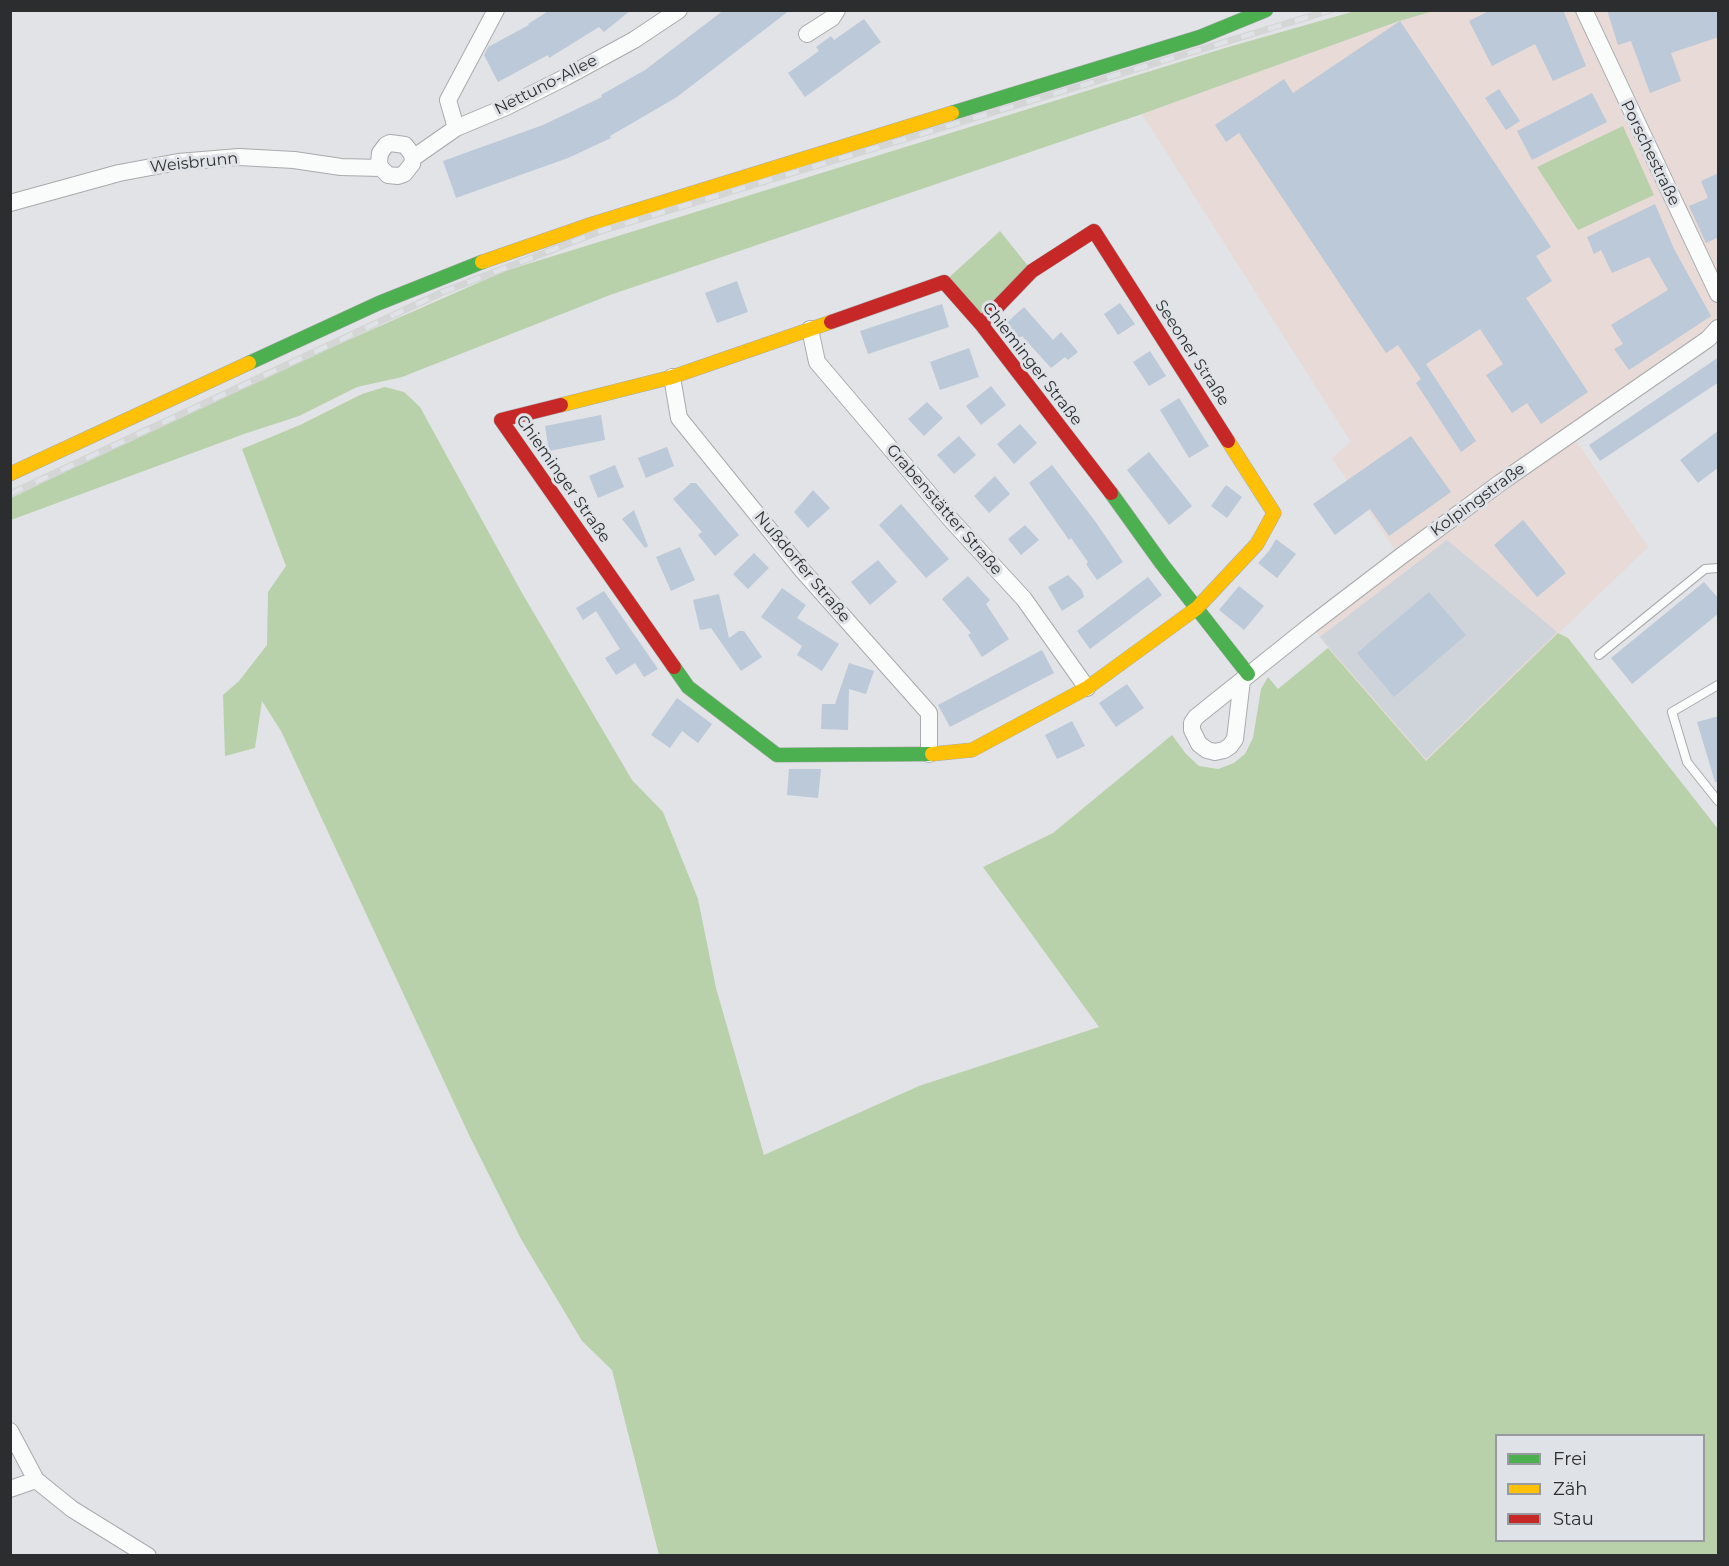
<!DOCTYPE html>
<meta charset="utf-8">
<style>
body{margin:0}
#map{position:relative;width:1729px;height:1566px;overflow:hidden;background:#e1e3e6;font-family:Montserrat,sans-serif}
canvas{display:block}
.frame{position:absolute;inset:0;border:12px solid #2b2d2e;pointer-events:none}
.legend{position:absolute;left:1495px;top:1434px;width:210px;height:108px;box-sizing:border-box;background:#dfe3e8;border:2px solid #979a9e;margin:0;padding:8px 10px;list-style:none;font-size:18px;color:#2b2d2e}
.legend li{display:flex;align-items:center;gap:12px;height:30px}
.legend b{width:30px;border:2px solid #979a9e}
</style>
<div id="map">
<canvas width="1729" height="1566"></canvas>
<div class="frame"></div>
<ul class="legend">
<li><b style="height:8px;background:#4caf50"></b>Frei</li>
<li><b style="height:8px;background:#ffc107"></b>Zäh</li>
<li><b style="height:8px;background:#c62828"></b>Stau</li>
</ul>
</div>
<script>
const ctx = document.querySelector('canvas').getContext('2d');
ctx.lineJoin = 'round';
function fillPath(path, color) { ctx.fillStyle = color; ctx.fill(path, 'evenodd'); }
const poly = rows => new Path2D(rows.map(r => 'M' + r).join(''));
function trace(path, color, width, dash) { ctx.strokeStyle = color; ctx.lineWidth = width; ctx.lineCap = dash ? 'butt' : 'round'; ctx.setLineDash(dash || []); ctx.stroke(path); }
function drawText(font, color, halo, rows, align = 'center') {
  ctx.font = font + ' Montserrat,sans-serif'; ctx.lineWidth = 6; ctx.setLineDash([]); ctx.textBaseline = 'middle'; ctx.strokeStyle = halo; ctx.fillStyle = color; for (const [text, x, y, turn = 0] of rows) {
    ctx.save(); ctx.translate(x, y); ctx.rotate((+turn || 0) * Math.PI / 180); ctx.textAlign = isNaN(turn) ? turn : align; if (halo) ctx.strokeText(text, 0, 0); ctx.fillText(text, 0, 0); ctx.restore();
  }
}
fillPath(poly([
 [1434,11,1718,11,1718,330,1573,436,1648,547,1426,761,1328,648,1311,625,1400,557,1332,458,1351,442,1142,114,1399,21]
]), '#e7dad7');
fillPath(poly([
 [1447,540,1557,632,1426,759,1320,637]
]), '#cfd4db');
fillPath(poly([
 [1355,11,1434,11,1399,21,1142,114,610,295,402,377,357,387,299,416,244,434,11,520,11,498,244,386,505,271,1225,48],
 [1623,126,1654,195,1578,230,1537,167],
 [1000,231,1032,271,981,324,944,282],
 [385,387,404,392,420,407,522,593,632,780,663,812,698,899,716,988,764,1155,919,1086,1099,1027,983,867,1053,833,1172,735,1186,754,1199,766,1218,769,1234,763,1245,754,1253,738,1261,689,1268,677,1278,689,1328,648,1426,761,1558,633,1568,638,1718,829,1718,1555,659,1555,612,1370,582,1341,521,1239,470,1137,281,731,262,701,255,748,225,756,223,695,239,681,267,645,268,592,286,566,242,449,300,425,362,394],
 [1496,1436,1704,1436,1704,1540,1496,1540]
]), '#b8d1aa');
fillPath(poly([
 [550,10,631,10,604,32,599,27,549,58,548,55,498,82,484,55,488,47,529,25,528,24],
 [724,10,790,10,677,97,610,136,611,138,568,158,456,198,443,161,543,125,602,97,601,95,645,70],
 [1491,10,1563,10,1586,66,1553,81,1535,44,1492,66,1469,21],
 [1607,10,1719,10,1719,37,1671,53,1681,81,1650,93,1631,41,1618,45],
 [864,19,881,42,805,97,788,73,819,51,816,47,831,36,834,40],
 [1400,21,1551,247,1536,256,1552,281,1526,298,1588,392,1541,424,1527,403,1512,413,1486,375,1503,364,1480,329,1426,364,1476,441,1461,452,1416,383,1421,379,1398,345,1386,353,1239,133,1226,142,1215,125,1284,79,1293,93],
 [1499,89,1520,121,1506,130,1485,98],
 [1592,93,1607,122,1532,160,1517,131],
 [1719,173,1719,237,1706,243,1689,206,1708,198,1701,181],
 [1655,204,1674,249,1711,316,1629,370,1614,349,1623,344,1611,325,1668,290,1649,257,1612,273,1601,250,1594,254,1587,237],
 [737,281,748,312,717,323,705,293],
 [1120,303,1135,324,1118,335,1104,314],
 [942,304,949,327,868,354,860,331],
 [1024,307,1053,340,1061,332,1078,352,1068,360,1065,357,1051,368,1022,336,1016,341,1003,326],
 [969,348,979,377,940,390,930,362],
 [1150,351,1166,376,1149,386,1133,362],
 [1719,357,1719,382,1600,461,1589,445],
 [991,386,1006,405,981,425,966,406],
 [1179,398,1209,446,1189,458,1160,410],
 [927,402,943,418,924,436,908,419],
 [601,415,605,440,549,451,545,426],
 [1020,424,1037,443,1014,464,997,444],
 [1719,430,1719,467,1698,483,1680,460],
 [959,436,976,455,954,474,937,455],
 [1411,436,1451,492,1389,536,1370,509,1335,535,1313,504],
 [667,447,674,466,646,478,638,458],
 [1149,452,1192,506,1169,525,1127,470],
 [615,465,624,487,598,498,589,476],
 [1052,465,1095,521,1123,562,1097,580,1086,564,1088,562,1071,538,1069,540,1029,483],
 [995,476,1010,494,989,513,974,496],
 [691,483,696,483,739,535,715,556,698,535,702,532,673,499],
 [1226,485,1242,497,1227,518,1211,506],
 [813,490,830,508,808,528,794,512],
 [901,504,949,559,926,578,879,525],
 [634,510,648,546,645,548,622,519],
 [1523,520,1566,573,1537,597,1494,545],
 [1025,525,1039,540,1021,555,1008,539],
 [1276,539,1296,554,1277,578,1258,563,1269,551],
 [680,547,695,580,671,591,656,557],
 [754,553,769,568,748,589,733,574],
 [878,560,897,582,870,605,851,582],
 [1068,575,1082,590,1084,597,1062,611,1048,587],
 [968,576,990,600,986,604,1009,639,982,657,968,635,971,633,942,599],
 [1148,577,1162,595,1090,649,1077,631],
 [1704,582,1719,599,1719,613,1632,684,1611,658],
 [1239,586,1264,606,1244,630,1219,610],
 [782,588,806,605,797,618,839,644,822,671,797,655,802,646,761,617],
 [604,591,658,669,644,677,635,663,616,675,605,658,620,649,596,611,583,620,576,608],
 [1429,592,1466,635,1394,697,1357,653],
 [719,594,729,638,739,631,744,631,762,657,741,671,711,628,700,630,693,600],
 [1042,650,1054,673,950,727,938,705],
 [849,663,874,671,866,694,849,689,848,730,821,729,822,704,835,704],
 [1127,684,1144,708,1116,727,1099,703],
 [677,698,712,724,698,743,682,731,670,748,651,735],
 [1719,716,1719,782,1715,782,1697,722],
 [1072,721,1085,746,1057,759,1045,735],
 [789,769,821,769,818,798,787,795]
]), '#bcc9d9');
const lane = poly([
 [1599,655,1705,569,1718,568],
 [1718,685,1672,712,1687,762,1718,801]
]);
const street = poly([
 [1584,10,1718,294],
 [807,34,832,18,837,10],
 [456,128,448,100,496,10],
 [413,158,411,153,405,145,390,143,386,145,380,153,379,163,381,168,388,175,398,176,404,174,412,164,413,158,456,128,506,107,566,77,634,40,679,10],
 [10,203,119,173,178,162,239,157,294,160,341,167,381,168],
 [810,329,817,362,953,522,1024,599,1087,688],
 [672,377,679,418,802,570,929,713,929,754],
 [1242,680,1235,739,1230,746,1224,750,1215,752,1207,750,1199,744,1192,730,1192,723,1196,717,1311,625,1400,557,1500,483,1708,339,1718,328],
 [10,1431,36,1480,72,1509,148,1556],
 [10,1489,36,1480]
]);
const fast = poly([
 [952,113,1200,37,1266,10],
 [249,363,379,303,482,262],
 [1111,493,1162,564,1248,674],
 [674,667,688,687,777,755,932,754]
]);
const slow = poly([
 [482,262,586,226,952,113],
 [561,405,672,377,831,322],
 [10,474,249,363],
 [932,754,972,750,1087,688,1197,608,1257,544,1274,513,1228,441]
]);
const jam = poly([
 [831,322,944,282,981,324,1111,493],
 [981,324,1032,271,1094,231,1228,441],
 [561,405,501,420,674,667]
]);
trace(lane, '#a8aaac', 10);
trace(street, '#a8aaac', 18);
trace(fast, '#a8aaac', 15);
trace(slow, '#a8aaac', 15);
trace(jam, '#a8aaac', 15);
trace(lane, '#fafbfb', 8);
trace(street, '#fafbfb', 16);
trace(fast, '#4caf50', 14);
trace(slow, '#ffc107', 14);
trace(jam, '#c62828', 14);
const rail = poly([
 [10,494,443,292,601,231,1331,10]
]);
trace(rail, '#d4d5d5', 7);
trace(rail, '#dfe3e8', 4.5, [14]);
drawText('16px', '#2b2d2e', '#dfe3e8', [
 ["Nettuno-Allee",546,85,-27],
 ["Porschestraße",1650,153,64],
 ["Weisbrunn",194,163,-6],
 ["Seeoner Straße",1192,353,57],
 ["Chieminger Straße",1032,364,52],
 ["Chieminger Straße",563,479,55],
 ["Kolpingstraße",1478,500,-36],
 ["Grabenstätter Straße",944,510,49],
 ["Nußdorfer Straße",802,567,50]
]);
</script>
